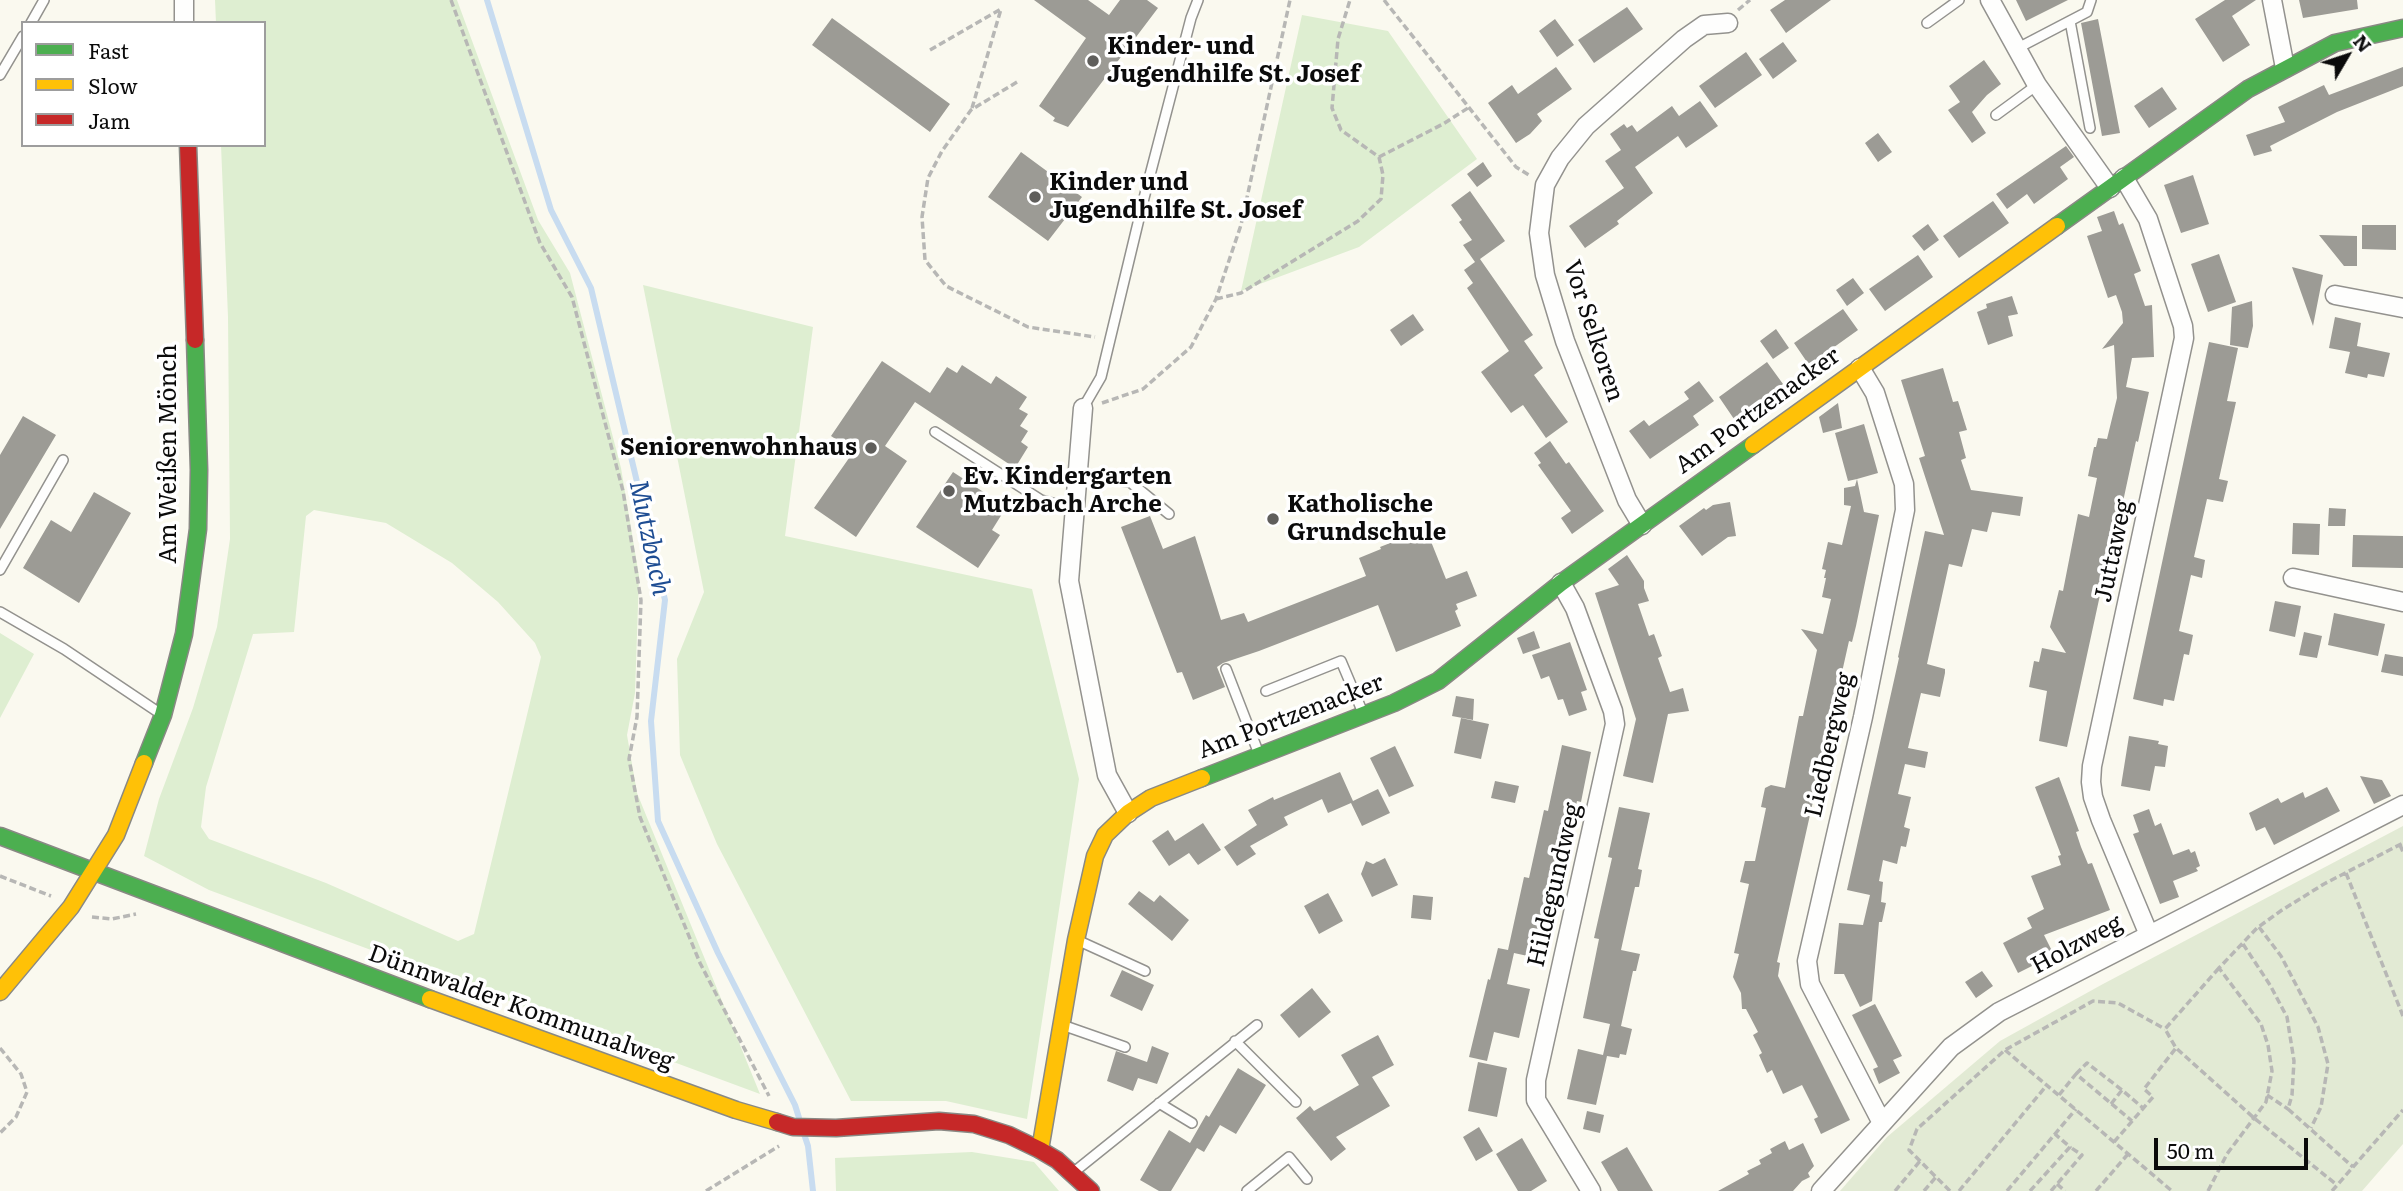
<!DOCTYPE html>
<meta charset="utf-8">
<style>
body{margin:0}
#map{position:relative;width:2403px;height:1191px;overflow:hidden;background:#faf9ef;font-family:Literata,serif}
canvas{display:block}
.legend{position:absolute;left:21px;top:21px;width:245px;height:126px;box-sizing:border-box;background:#fff;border:2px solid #9d9d9d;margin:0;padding:9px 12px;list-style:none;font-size:21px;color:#0b0b0b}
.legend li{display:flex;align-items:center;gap:14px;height:35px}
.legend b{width:35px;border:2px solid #9d9d9d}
.north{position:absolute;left:2312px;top:21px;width:70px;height:70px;-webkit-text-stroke:5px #fff;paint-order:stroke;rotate:51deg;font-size:19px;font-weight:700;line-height:28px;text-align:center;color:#0b0b0b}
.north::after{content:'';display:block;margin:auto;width:24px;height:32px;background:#0b0b0b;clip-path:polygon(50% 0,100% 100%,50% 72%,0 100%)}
.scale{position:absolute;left:2154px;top:1138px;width:154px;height:32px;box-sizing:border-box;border:4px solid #0b0b0b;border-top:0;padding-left:9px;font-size:21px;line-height:24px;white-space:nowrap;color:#0b0b0b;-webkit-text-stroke:5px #fff;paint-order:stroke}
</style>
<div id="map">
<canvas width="2403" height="1191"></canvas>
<ul class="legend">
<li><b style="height:9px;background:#4caf50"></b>Fast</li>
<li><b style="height:9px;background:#ffc107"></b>Slow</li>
<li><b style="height:9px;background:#c62828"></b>Jam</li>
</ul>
<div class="north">N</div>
<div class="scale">50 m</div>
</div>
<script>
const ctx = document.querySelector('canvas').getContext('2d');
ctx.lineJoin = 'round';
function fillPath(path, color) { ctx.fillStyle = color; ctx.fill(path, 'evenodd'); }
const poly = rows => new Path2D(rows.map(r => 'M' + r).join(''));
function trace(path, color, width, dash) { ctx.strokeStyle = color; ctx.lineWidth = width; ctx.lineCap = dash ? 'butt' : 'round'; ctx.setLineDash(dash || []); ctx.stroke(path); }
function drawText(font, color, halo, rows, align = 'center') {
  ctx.font = font + ' Literata,serif'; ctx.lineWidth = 7; ctx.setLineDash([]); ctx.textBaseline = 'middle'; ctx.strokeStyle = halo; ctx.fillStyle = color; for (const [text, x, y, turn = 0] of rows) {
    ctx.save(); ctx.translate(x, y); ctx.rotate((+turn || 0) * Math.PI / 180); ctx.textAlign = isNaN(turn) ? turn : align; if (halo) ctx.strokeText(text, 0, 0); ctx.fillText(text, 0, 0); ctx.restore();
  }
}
fillPath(poly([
 [215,0,457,0,538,220,570,273,621,468,639,576,635,693,627,735,637,793,760,1094,209,890,144,856,159,799,193,708,217,627,230,539,228,317,221,145,264,145,264,23,216,23],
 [314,510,386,523,452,563,498,602,535,643,541,657,474,934,458,941,326,883,209,839,201,827,206,787,253,634,294,632,306,516],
 [1302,15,1388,31,1477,159,1359,247,1241,291],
 [643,285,813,327,785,536,1032,589,1079,779,1027,1119,946,1101,851,1101,717,844,680,755,677,659,704,592],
 [0,633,34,654,0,718],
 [972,1152,1034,1162,1059,1191,836,1191,835,1158]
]), '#deeed1');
fillPath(poly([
 [2403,826,2403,1144,2362,1191,1840,1191,1887,1137,2000,1041,2103,984]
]), '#e2ead4');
trace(poly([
 [487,0,551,210,591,288,665,600,651,721,658,821,718,953,795,1105,800,1121],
 [804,1134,808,1146,813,1191]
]), '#c8dcf0', 6);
fillPath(poly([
 [1034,0,1088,0,1109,15,1120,0,1147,0,1158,8,1068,127,1053,121,1055,118,1039,106,1086,38],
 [1785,0,1831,0,1786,33,1770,10],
 [2016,0,2068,0,2026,21],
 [2225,0,2256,0,2232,16,2250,45,2223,62,2195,19],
 [2299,0,2357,0,2358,9,2303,18],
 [1627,7,1643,29,1594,63,1578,40],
 [832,18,950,104,930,132,812,45],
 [1555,19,1574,45,1557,57,1539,31],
 [2098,19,2120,133,2102,136,2081,23],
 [1783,42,1797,61,1773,79,1759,59],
 [1746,52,1762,75,1715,108,1699,86],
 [1984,60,2001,84,1987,95,1972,112,1986,133,1972,143,1948,110,1960,102,1949,86],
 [1556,67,1572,89,1537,114,1542,121,1530,134,1516,143,1488,103,1512,85,1518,94],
 [2403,67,2403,86,2337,112,2270,146,2272,151,2254,156,2246,135,2285,122,2278,107,2324,85,2329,95],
 [2162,87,2177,109,2149,128,2134,106],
 [1700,101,1718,126,1686,148,1678,136,1635,167,1653,193,1617,221,1619,224,1585,248,1569,226,1624,188,1605,161,1621,150,1610,134,1624,124,1627,128,1632,125,1637,132,1672,106,1679,116],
 [1878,133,1892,152,1878,162,1865,143],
 [2066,146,2074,157,2060,167,2068,179,2034,204,2027,194,2007,209,1996,194],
 [1021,152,1082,197,1048,241,988,197],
 [1483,162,1492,176,1477,187,1467,174],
 [2193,175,2209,224,2181,233,2164,185],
 [1470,191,1505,241,1480,259,1533,335,1524,341,1543,368,1534,375,1568,422,1546,438,1523,405,1511,413,1481,372,1509,351,1467,288,1473,283,1464,270,1475,262,1463,245,1472,240,1459,222,1462,220,1451,205],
 [1993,201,2009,223,1959,258,1943,236],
 [2114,211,2119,225,2123,223,2141,271,2134,274,2145,306,2152,305,2154,357,2132,358,2126,387,2149,392,2138,442,2136,441,2103,595,2100,595,2067,747,2039,741,2047,691,2029,687,2034,661,2039,662,2042,648,2066,653,2050,627,2053,615,2059,590,2063,591,2078,514,2089,517,2097,478,2088,476,2094,447,2096,447,2098,438,2107,439,2117,398,2114,345,2102,349,2123,323,2122,312,2116,295,2108,298,2087,236,2102,231,2097,217],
 [1928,224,1939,240,1924,251,1912,236],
 [2362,225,2396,225,2396,250,2362,249],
 [2319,235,2357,236,2357,266,2344,266],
 [2219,254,2236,302,2208,312,2191,264],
 [1918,255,1933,277,1885,311,1869,289],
 [2292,267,2323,275,2313,326],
 [1853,278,1864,293,1847,306,1836,290],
 [2012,296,2018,314,2008,316,2013,336,1988,345,1977,312,1987,308,1986,304],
 [2252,301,2253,326,2248,348,2230,345,2232,307],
 [1843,309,1858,330,1809,365,1794,343],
 [1413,314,1424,330,1401,346,1390,330],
 [2335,317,2361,323,2357,346,2390,353,2384,377,2368,374,2367,378,2345,373,2350,352,2329,348],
 [1776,329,1789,348,1773,359,1760,341],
 [2209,342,2238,348,2227,401,2236,402,2219,479,2228,481,2223,502,2207,499,2194,557,2205,560,2202,578,2191,575,2179,631,2193,635,2189,655,2184,654,2174,701,2164,699,2163,706,2133,699],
 [882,361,930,393,947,367,957,373,962,365,991,384,996,376,1027,397,1019,409,1028,414,1020,426,1028,431,1021,442,1028,447,1015,468,915,402,885,446,907,461,856,537,814,508,854,451,831,436],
 [1767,362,1783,384,1734,419,1719,397],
 [1943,368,1953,402,1958,401,1967,430,1959,432,1966,458,1961,460,1971,490,2023,497,2020,516,1992,512,1987,532,1972,529,1962,567,1949,564,1927,664,1945,669,1945,673,1940,697,1921,693,1908,748,1928,752,1925,768,1905,764,1898,794,1911,797,1904,827,1910,829,1906,847,1901,846,1897,864,1883,860,1879,881,1883,882,1881,902,1886,903,1882,922,1879,922,1872,1001,1860,1007,1844,974,1834,974,1839,923,1863,925,1870,895,1847,890,1899,658,1898,657,1925,531,1944,535,1919,458,1925,456,1901,380],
 [1699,381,1714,401,1693,416,1699,425,1650,459,1629,431,1644,420,1649,426,1689,399,1684,392],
 [1838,403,1842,428,1823,433,1819,417],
 [23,416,56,435,0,529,0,455],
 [1864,424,1878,473,1857,479,1864,512,1879,515,1856,626,1852,642,1849,641,1777,962,1780,963,1778,976,1850,1120,1821,1134,1814,1119,1818,1117,1802,1085,1783,1094,1772,1070,1767,1073,1759,1055,1762,1053,1753,1035,1758,1032,1746,1009,1742,1009,1741,993,1733,977,1739,954,1734,953,1749,884,1740,882,1745,861,1755,861,1766,808,1761,807,1765,788,1771,785,1785,788,1799,716,1803,716,1817,650,1801,629,1823,634,1831,599,1822,597,1826,578,1824,578,1826,570,1822,569,1828,542,1842,545,1851,506,1844,505,1844,488,1855,486,1857,479,1848,481,1835,433],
 [1550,441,1566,464,1569,462,1604,511,1572,534,1561,518,1571,511,1538,465,1541,463,1534,453],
 [953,472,985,493,980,500,1002,514,992,530,1000,535,978,568,916,527],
 [94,492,131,513,79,603,23,568,51,520,71,532],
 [1730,502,1736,536,1728,537,1702,556,1679,526,1704,508,1706,510,1713,505],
 [2329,508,2346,509,2345,526,2328,526],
 [1150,516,1163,549,1195,536,1221,620,1244,613,1248,622,1366,576,1359,558,1381,549,1380,547,1426,529,1446,579,1467,571,1477,596,1456,604,1458,609,1455,611,1461,626,1396,652,1378,605,1259,651,1223,663,1217,667,1225,687,1193,700,1182,672,1177,673,1121,527],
 [2293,523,2320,524,2319,555,2292,554],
 [2353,535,2403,536,2403,568,2352,567],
 [1627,555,1644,581,1644,588,1649,601,1638,604,1649,636,1654,634,1662,656,1658,658,1670,692,1683,688,1689,711,1668,714,1653,783,1623,776,1636,719,1595,593,1619,585,1608,569],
 [2275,601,2301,606,2295,637,2269,631],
 [2334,613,2385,624,2378,656,2328,645],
 [1534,631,1540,648,1523,654,1517,638],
 [2304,632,2322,636,2317,658,2299,655],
 [1570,642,1587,690,1581,692,1587,710,1569,716,1563,699,1558,700,1549,676,1541,679,1532,655],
 [2385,654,2403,657,2403,676,2381,672],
 [1456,696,1474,699,1473,720,1452,716],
 [1461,718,1489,724,1481,759,1454,753],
 [2129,736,2159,741,2158,744,2168,746,2165,767,2155,766,2150,791,2121,786],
 [1562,745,1591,752,1581,802,1577,801,1559,882,1554,881,1537,958,1514,953,1507,984,1530,989,1519,1038,1494,1032,1487,1061,1469,1057,1488,979,1490,980,1498,948,1508,950,1524,877,1529,878,1544,810,1548,811],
 [1395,746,1414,786,1389,797,1370,758],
 [1340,772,1353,801,1378,789,1390,813,1362,826,1351,803,1328,813,1322,799,1284,817,1288,825,1250,846,1256,854,1237,866,1224,847,1257,825,1248,810,1273,797,1274,800],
 [2360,776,2382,780,2391,796,2374,804],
 [2059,777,2079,831,2076,832,2081,847,2088,864,2092,863,2110,910,2044,935,2054,955,2018,973,2003,943,2032,928,2027,918,2044,909,2031,876,2061,865,2058,856,2061,855,2035,787],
 [1495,781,1519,786,1515,803,1491,798],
 [2327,787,2340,811,2274,845,2265,827,2256,831,2249,813,2278,798,2281,803,2303,792,2305,798],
 [1619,807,1650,813,1638,869,1642,870,1639,887,1635,887,1621,950,1640,954,1636,971,1633,971,1621,1026,1632,1029,1626,1055,1620,1054,1619,1058,1607,1056,1596,1105,1567,1099,1578,1049,1603,1055,1610,1024,1583,1018,1599,939,1594,938,1612,858,1608,857],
 [2149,809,2155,826,2161,823,2173,855,2189,849,2191,853,2195,851,2200,866,2196,868,2198,871,2173,881,2179,897,2160,904,2133,834,2139,832,2133,815],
 [1203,823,1221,850,1198,865,1189,853,1169,866,1152,841,1168,830,1175,841],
 [1385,858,1398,885,1372,897,1361,874,1366,861,1373,864],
 [1139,891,1154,902,1160,895,1189,920,1172,941,1128,904],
 [1328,893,1343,921,1319,934,1304,906],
 [1413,895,1433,897,1431,920,1411,918],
 [1122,970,1154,985,1142,1011,1110,996],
 [1982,971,1993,986,1976,998,1965,982],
 [1312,988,1331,1012,1299,1038,1280,1015],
 [1875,1004,1902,1056,1893,1060,1900,1073,1879,1084,1873,1069,1878,1067,1852,1015],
 [1378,1035,1394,1065,1372,1077,1390,1106,1336,1137,1346,1149,1331,1161,1296,1118,1310,1106,1314,1111,1359,1085,1341,1055],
 [1152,1046,1169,1053,1157,1084,1138,1078,1133,1091,1107,1081,1116,1051,1147,1062],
 [1478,1062,1507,1068,1497,1117,1468,1111],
 [1238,1068,1266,1085,1236,1134,1220,1125,1204,1152,1197,1148,1171,1191,1159,1191,1140,1180,1169,1130,1190,1143,1206,1115,1209,1117],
 [1587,1111,1604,1115,1600,1133,1583,1129],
 [1479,1127,1493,1151,1476,1161,1463,1137],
 [1522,1138,1547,1181,1531,1191,1518,1191,1496,1154],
 [1785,1141,1789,1150,1803,1143,1814,1166,1808,1173,1810,1177,1802,1181,1793,1191,1718,1191,1749,1174,1747,1171,1761,1164,1759,1160,1772,1153,1770,1149],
 [1627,1147,1653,1191,1618,1191,1601,1162]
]), '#9c9b95');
const lane = poly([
 [2070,21,2090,128],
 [31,23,44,0],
 [1927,23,1959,0],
 [2016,49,2087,12,2091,0],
 [0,75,23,36],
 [1996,115,2037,85],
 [1083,408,1101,377,1144,198,1191,18,1198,0],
 [935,432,1041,500,1075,509],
 [1078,476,1130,482,1169,514],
 [0,570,63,460],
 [0,612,64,649,161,714],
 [1226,669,1259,754],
 [1266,691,1341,661,1363,713],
 [1077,940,1145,971],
 [1065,1026,1125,1047],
 [1235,1041,1296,1102],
 [1159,1103,1192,1123],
 [1074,1172,1257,1025],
 [1247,1191,1289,1157,1307,1179]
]);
const street = poly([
 [184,0,184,23],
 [1990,0,2037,85,2110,188],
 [2272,0,2285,68],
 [2124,178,2148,219,2183,326,2184,338,2092,766,2091,782,2093,797,2101,820,2149,935],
 [2335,295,2403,308],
 [1860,368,1875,393,1904,484,1905,510,1863,717,1807,961,1810,984,1882,1123],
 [1083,408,1069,581,1107,775,1128,813],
 [1642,525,1627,500,1565,341,1545,275,1539,233,1545,185,1560,158,1586,126,1684,39,1704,25,1728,23],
 [2293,578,2403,602],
 [1561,583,1575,608,1613,711,1615,724,1536,1080,1536,1100,1591,1191],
 [1821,1191,1951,1047,1999,1012,2403,805]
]);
const fast = poly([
 [2057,226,2248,89,2335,43,2403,28],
 [144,763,163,715,184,634,198,529,199,470,195,340],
 [1202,778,1394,703,1438,681,1561,583,1753,445],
 [0,836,430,999]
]);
const slow = poly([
 [1753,445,2057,226],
 [0,992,71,907,116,835,144,763],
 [430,999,736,1110,777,1122],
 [1040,1150,1076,940,1095,856,1105,835,1128,813,1151,798,1202,778]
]);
const jam = poly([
 [188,145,195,340],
 [777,1122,793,1127,836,1128,939,1121,974,1124,1009,1135,1040,1150,1057,1160,1091,1191]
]);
trace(lane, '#93928e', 12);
trace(street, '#93928e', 21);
trace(fast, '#898984', 19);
trace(slow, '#898984', 19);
trace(jam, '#898984', 19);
trace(poly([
 [451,0,540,243,572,297,623,491,641,600,637,717,629,759,640,817,700,963,769,1096],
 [1384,0,1516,167,1529,175],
 [1738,10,1750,0],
 [930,50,1001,9,972,108],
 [1017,82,971,110,942,151,928,178,922,217,925,260,946,286,1028,327,1095,337],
 [1379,157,1443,124,1468,108],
 [1216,299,1241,293,1358,221,1381,199,1383,175,1379,157,1341,130,1332,108,1338,39,1350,0],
 [1102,403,1143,389,1191,347,1216,299,1241,225,1290,0],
 [2400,845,2403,852],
 [2346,873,2403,1016],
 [0,876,51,896],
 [92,917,112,919,136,914],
 [2259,927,2281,956,2318,1027,2328,1064,2321,1107,2311,1128],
 [2243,944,2270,985,2287,1017,2294,1061,2292,1095,2288,1109,2353,1167],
 [2219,968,2165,1029,2176,1048,2254,1118,2337,1185],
 [0,1048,21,1074,27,1092,16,1117,0,1133],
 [2005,1050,2172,1191],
 [2076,1074,2087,1063,2122,1090],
 [2059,1095,2076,1074,2132,1121],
 [2267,1095,2288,1109],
 [2111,1104,2122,1090,2143,1108],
 [2114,1142,2153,1097,2144,1089,2176,1048],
 [2057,1184,2065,1191],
 [706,1191,779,1146],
 [1895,1191,1920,1161],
 [1924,1191,1936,1177],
 [1950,1191,1909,1150,1917,1129,2005,1050,2093,1001,2118,1003,2165,1029],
 [1959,1191,2047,1085],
 [2007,1191,2076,1109],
 [2030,1191,2070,1147,2055,1134],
 [2051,1191,2082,1155,2070,1147],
 [2096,1191,2128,1154],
 [2208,1191,2227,1154,2266,1102,2272,1071,2268,1045,2261,1024,2219,968,2257,928,2282,910,2324,884,2403,843],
 [2332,1191,2403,1110]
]), '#b7b7b5', 3.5, [7, 3.5]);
trace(lane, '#fefefd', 9);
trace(street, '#fefefd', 18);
trace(fast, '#4caf50', 16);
trace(slow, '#ffc107', 16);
trace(jam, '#c62828', 16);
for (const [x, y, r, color] of [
 [1093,61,7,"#5f5e5b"],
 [1035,197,7,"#5f5e5b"],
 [871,448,7,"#5f5e5b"],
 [949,491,7,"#5f5e5b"],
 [1273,519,7,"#5f5e5b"]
]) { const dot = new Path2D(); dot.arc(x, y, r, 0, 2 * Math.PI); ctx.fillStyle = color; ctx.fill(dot); trace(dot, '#fff', 2.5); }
drawText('bold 24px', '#0b0b0b', '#fff', [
 ["Kinder- und",1107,47],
 ["Jugendhilfe St. Josef",1107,75],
 ["Kinder und",1049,183],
 ["Jugendhilfe St. Josef",1049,211],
 ["Seniorenwohnhaus",857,448,"right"],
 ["Ev. Kindergarten",963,477],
 ["Mutzbach Arche",963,505],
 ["Katholische",1287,505],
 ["Grundschule",1287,533]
], 'left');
drawText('24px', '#0b0b0b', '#fff', [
 ["Vor Selkoren",1593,331,72],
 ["Am Portzenacker",1758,411,-36],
 ["Am Weißen Mönch",169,454,-90],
 ["Juttaweg",2114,551,-78],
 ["Am Portzenacker",1291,717,-21],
 ["Liedbergweg",1830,745,-77],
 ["Hildegundweg",1555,885,-77],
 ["Holzweg",2077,945,-28],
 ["Dünnwalder Kommunalweg",521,1008,20]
]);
drawText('italic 26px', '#1e4d93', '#fff', [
 ["Mutzbach",649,538,78]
]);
</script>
